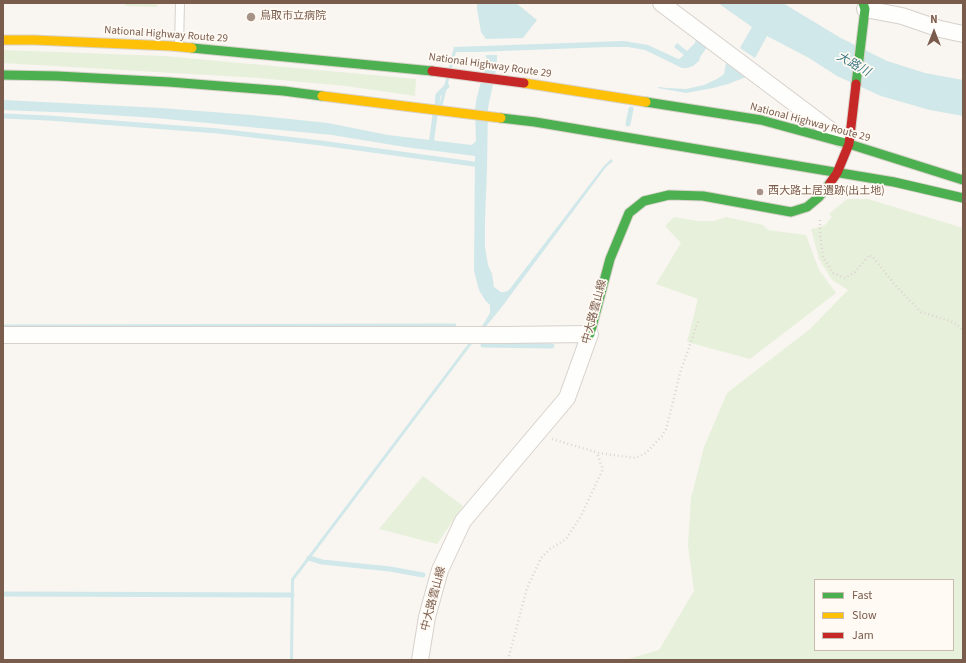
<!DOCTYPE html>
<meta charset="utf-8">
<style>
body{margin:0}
#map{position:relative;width:966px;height:663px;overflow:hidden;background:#f9f5f0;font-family:"Source Sans 3",sans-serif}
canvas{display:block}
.frame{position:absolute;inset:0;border:4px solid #7a5c4d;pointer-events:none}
.legend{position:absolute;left:814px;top:579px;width:140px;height:72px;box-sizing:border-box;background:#fffaf3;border:1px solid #cabbb1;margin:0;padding:5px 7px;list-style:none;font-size:12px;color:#7a5c4d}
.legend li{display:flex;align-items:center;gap:8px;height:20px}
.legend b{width:20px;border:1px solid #cabbb1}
.north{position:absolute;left:914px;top:12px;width:40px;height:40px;-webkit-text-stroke:3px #fffaf3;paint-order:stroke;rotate:0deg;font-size:11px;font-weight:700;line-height:16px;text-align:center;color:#7a5c4d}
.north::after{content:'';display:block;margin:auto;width:14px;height:18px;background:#7a5c4d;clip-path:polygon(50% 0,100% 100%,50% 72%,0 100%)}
</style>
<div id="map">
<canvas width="966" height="663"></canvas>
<div class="frame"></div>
<ul class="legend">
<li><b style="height:5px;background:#4caf50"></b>Fast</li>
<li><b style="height:5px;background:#ffc107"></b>Slow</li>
<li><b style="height:5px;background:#c62828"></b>Jam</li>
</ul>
<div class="north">N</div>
</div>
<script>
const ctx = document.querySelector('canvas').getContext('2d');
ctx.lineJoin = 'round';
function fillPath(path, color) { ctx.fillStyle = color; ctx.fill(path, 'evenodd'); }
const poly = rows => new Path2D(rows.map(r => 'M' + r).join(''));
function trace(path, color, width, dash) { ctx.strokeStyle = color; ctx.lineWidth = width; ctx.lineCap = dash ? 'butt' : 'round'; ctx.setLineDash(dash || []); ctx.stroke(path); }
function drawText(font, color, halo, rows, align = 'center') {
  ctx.font = font + ' "Source Sans 3","Noto Sans JP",sans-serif'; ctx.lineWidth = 3.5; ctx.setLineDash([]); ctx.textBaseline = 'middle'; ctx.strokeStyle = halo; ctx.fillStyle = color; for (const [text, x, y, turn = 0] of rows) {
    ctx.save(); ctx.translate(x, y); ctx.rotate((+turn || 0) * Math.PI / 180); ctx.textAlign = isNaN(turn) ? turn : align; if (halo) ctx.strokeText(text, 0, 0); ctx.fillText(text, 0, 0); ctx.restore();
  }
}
fillPath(poly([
 [125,3,157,3,157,7,125,6],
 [3,50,164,56,416,79,415,96,346,86,259,78,3,63],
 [847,199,868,199,963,228,963,660,625,660,659,650,694,591,688,545,691,498,704,447,727,393,810,329,848,290,832,280,819,259,811,229,816,228,825,225,832,217,829,214],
 [815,580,953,580,953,650,815,650],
 [674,217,698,221,714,221,726,217,763,225,768,230,806,235,819,270,836,293,750,359,687,342,698,299,656,284,681,243,665,226],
 [423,476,463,506,437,544,379,529]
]), '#e7f0db');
fillPath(poly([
 [477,3,516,3,537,20,523,38,486,39,481,32,477,9],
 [718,3,783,3,839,37,887,61,925,73,963,80,963,116,930,110,881,96,837,76,809,58,767,36,755,58,740,48,752,27],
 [696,38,708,46,700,57,699,61,693,66,687,68,682,68,645,50,628,47,607,47,476,52,456,52,442,107,439,106,454,47,624,41,648,45,676,58,679,59,684,55,674,47,677,43,687,51,695,43],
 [486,55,497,55,497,65,488,108,487,168,485,221,485,247,488,265,492,274,494,287,501,292,505,292,509,290,603,167,611,159,613,161,606,167,501,308,471,345,294,580,293,660,290,660,291,579,484,323,490,313,490,305,485,300,479,290,474,271,475,156,405,147,332,135,156,118,79,113,3,110,3,100,161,108,251,115,328,123,388,135,472,145,476,141,475,112,476,101,486,62],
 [726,63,746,77,728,84,713,88,686,93,658,88,658,87,667,88,686,89,704,85,717,79,724,74]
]), '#d0e8ea');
trace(poly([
 [437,105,438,95,447,86],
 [3,116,49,118,218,131,321,143,481,165],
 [628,124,631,109],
 [431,145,435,115],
 [3,327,454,326],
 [483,345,552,346],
 [309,558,322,562,390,569,423,575],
 [3,594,292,595]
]), '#d0e8ea', 5);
const lane = poly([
 [179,46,180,3]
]);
const street = poly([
 [661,3,842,139],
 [865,9,902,16,940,29,963,34],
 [3,335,504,335,590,334,567,398,463,521,440,570,427,617,420,660]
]);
const fast = poly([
 [192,48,432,71],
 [3,75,57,76,169,82,284,91,322,96],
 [856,84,865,9,863,3],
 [646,102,761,120,849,144,963,180],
 [501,118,535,122,894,182,963,198],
 [590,334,610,259,629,213,644,201,669,195,703,196,791,212,807,207,819,197,830,183]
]);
const slow = poly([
 [3,40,34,40,171,46,192,48],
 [524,83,646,102],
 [322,96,501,118]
]);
const jam = poly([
 [432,71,524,83],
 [830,183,837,173,849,144,856,84]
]);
trace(lane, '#d7d1cb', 10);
trace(street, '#d7d1cb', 18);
trace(fast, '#d9d2cb', 11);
trace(slow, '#d9d2cb', 11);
trace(jam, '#d9d2cb', 11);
trace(poly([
 [820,220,820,234,823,257,833,273,845,278,855,272,869,255,873,257,895,285,921,312,953,322,961,328,963,331],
 [552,439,599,453,635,458,640,456,646,453,662,436,666,429,670,414,680,373,699,319],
 [508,660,527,588,541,558,550,549,566,539,581,516,602,471,602,467,597,453]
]), '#dcd5d0', 2.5, [1, 3]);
trace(lane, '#fefefd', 8);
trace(street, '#fefefd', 16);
trace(fast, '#4caf50', 9);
trace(slow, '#ffc107', 9);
trace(jam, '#c62828', 9);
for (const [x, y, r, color] of [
 [251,17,5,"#a69286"],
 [760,192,4,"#a69286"]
]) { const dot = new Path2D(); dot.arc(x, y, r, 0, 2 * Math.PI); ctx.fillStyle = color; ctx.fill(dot); trace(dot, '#fffaf3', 1.5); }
drawText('11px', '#7a5c4d', '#fffaf3', [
 ["鳥取市立病院",260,17],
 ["西大路土居遺跡(出土地)",768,192]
], 'left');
drawText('11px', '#7a5c4d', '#fffaf3', [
 ["National Highway Route 29",166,35,4],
 ["National Highway Route 29",490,66,8],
 ["National Highway Route 29",810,123,15],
 ["中大路雲山線",595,312,-75],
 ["中大路雲山線",434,599,-75]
]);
drawText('italic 12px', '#437c86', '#fffaf3', [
 ["大路川",853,65,29]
]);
</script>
